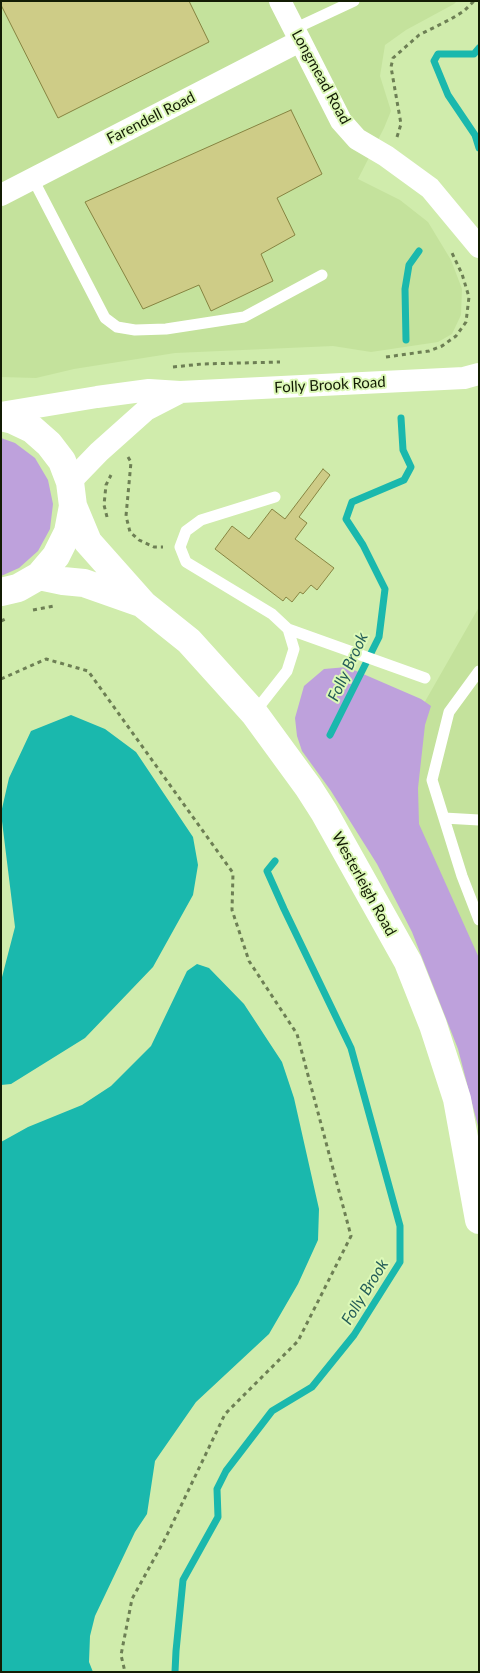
<!DOCTYPE html>
<style>
body{margin:0}
#map{position:relative;width:480px;height:1673px;overflow:hidden;background:#d0ecac;font-family:Lato,sans-serif}
canvas{display:block}
.frame{position:absolute;inset:0;border:2px solid #131c04;pointer-events:none}
</style>
<div id="map">
<canvas width="480" height="1673"></canvas>
<div class="frame"></div>
</div>
<script>
const ctx = document.querySelector('canvas').getContext('2d');
ctx.lineJoin = 'round';
function fillPath(path, color) { ctx.fillStyle = color; ctx.fill(path, 'evenodd'); }
const poly = rows => new Path2D(rows.map(r => 'M' + r).join(''));
function trace(path, color, width, dash) { ctx.strokeStyle = color; ctx.lineWidth = width; ctx.lineCap = dash ? 'butt' : 'round'; ctx.setLineDash(dash || []); ctx.stroke(path); }
function drawText(font, color, halo, rows, align = 'center') {
  ctx.font = font + ' Lato,sans-serif'; ctx.lineWidth = 4; ctx.setLineDash([]); ctx.textBaseline = 'middle'; ctx.strokeStyle = halo; ctx.fillStyle = color; for (const [text, x, y, turn = 0] of rows) {
    ctx.save(); ctx.translate(x, y); ctx.rotate((+turn || 0) * Math.PI / 180); ctx.textAlign = isNaN(turn) ? turn : align; if (halo) ctx.strokeText(text, 0, 0); ctx.fillText(text, 0, 0); ctx.restore();
  }
}
fillPath(poly([
 [1,1,457,1,454,4,406,30,385,45,380,76,391,111,384,128,358,179,400,200,428,222,451,260,462,289,461,315,452,334,438,342,371,352,333,346,175,353,74,369,36,378,1,377],
 [479,607,479,1030,385,857,403,740]
]), '#c4e29c');
fillPath(poly([
 [1,438,15,443,35,458,48,480,53,504,50,529,38,551,19,568,1,576],
 [347,667,421,699,431,706,425,725,418,788,419,824,479,958,479,1130,458,1049,412,932,377,864,331,791,302,751,297,736,295,718,304,686,324,669]
]), '#bea1dc');
fillPath(poly([
 [71,715,105,729,136,752,193,837,198,865,193,895,153,967,85,1038,11,1084,1,1085,1,981,15,927,1,813,9,778,31,731],
 [197,964,209,968,244,1004,282,1062,294,1098,319,1209,318,1240,298,1284,269,1334,196,1402,155,1461,147,1514,135,1532,95,1616,90,1636,89,1662,93,1672,1,1672,1,1142,28,1127,82,1105,111,1086,151,1046,187,971]
]), '#1ab8ad');
trace(poly([
 [479,48,474,54,438,54,434,61,448,95,475,135,479,148],
 [406,340,405,289,409,265,419,251],
 [330,735,379,637,385,589,363,545,346,519,352,502,404,480,411,467,403,450,401,418],
 [175,1672,176,1651,183,1580,218,1517,217,1489,226,1471,272,1411,312,1387,354,1335,400,1262,400,1226,351,1048,284,909,267,871,275,861]
]), '#1ab8ad', 7);
const building = poly([
 [1,1,189,1,209,42,58,118,1,5,1,1],
 [291,110,322,174,277,198,295,235,261,254,273,281,211,311,199,285,143,309,85,202,291,110],
 [323,469,330,475,299,517,307,523,295,539,334,568,317,590,311,585,303,594,300,592,292,602,286,597,283,601,215,549,232,526,249,539,272,509,285,519,323,469]
]);
fillPath(building, '#cecc87');
trace(building, '#868441', 1);
trace(poly([
 [397,137,401,124,391,67,393,58,419,35,451,19,464,11,474,1],
 [386,357,429,351,442,346,456,336,466,322,469,297,462,274,452,253],
 [173,367,202,364,280,362],
 [128,457,131,462,126,516,130,532,139,540,154,547,163,547],
 [107,517,104,505,106,485,111,475],
 [33,610,54,606],
 [1,621,8,618],
 [1,679,46,659,88,671,233,873,232,910,249,961,297,1034,351,1236,298,1341,225,1414,166,1537,132,1599,121,1655,125,1672]
]), '#6d7f54', 3, [4, 4]);
trace(poly([
 [294,29,354,1],
 [33,179,105,318,117,327,135,330,166,329,244,317,322,275],
 [275,497,201,520,186,531,180,547,186,562,272,614,288,629,425,678],
 [479,671,449,712,432,780,462,876,479,920],
 [254,713,287,671,294,649,288,629],
 [444,818,479,820]
]), '#fff', 11);
trace(poly([
 [280,1,341,121,357,139,386,156,430,188,479,247],
 [1,195,300,41],
 [1,413,97,397,149,390,180,392,464,378,479,374],
 [70,482,99,452,146,410,179,393]
]), '#fff', 22);
trace(poly([
 [1,417,13,420,32,429,49,444,62,461,70,482,73,506,68,532,56,556,39,576,18,588,1,592],
 [73,506,88,542,144,605,189,641,254,713,308,787,324,812,408,962,433,1025,457,1099,479,1220],
 [39,576,63,581,84,583,138,602]
]), '#fff', 28);
drawText('15px', '#131c04', '#ddf9b8', [
 ["Longmead Road",321,77,61],
 ["Farendell Road",151,118,-27],
 ["Folly Brook Road",330,385,-3],
 ["Westerleigh Road",364,884,61]
]);
drawText('italic 16px', '#255d58', '#ddf9b8', [
 ["Folly Brook",348,667,-65],
 ["Folly Brook",365,1292,-58]
]);
</script>
